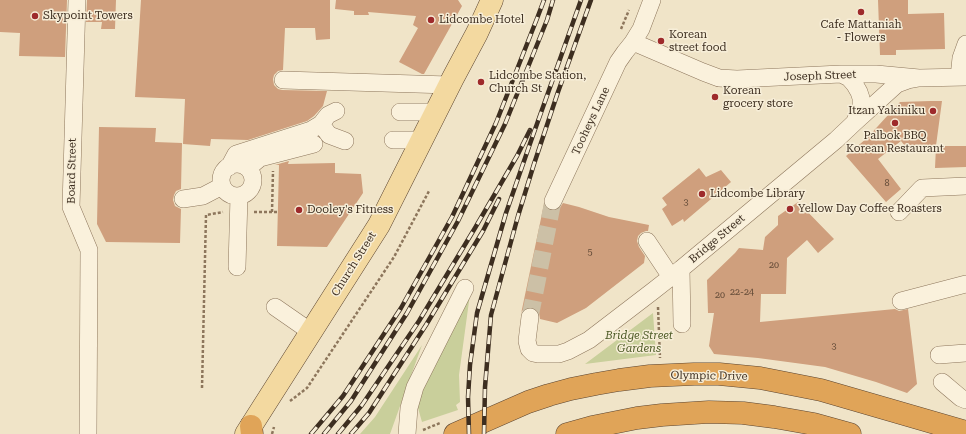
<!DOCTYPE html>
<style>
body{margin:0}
canvas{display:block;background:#f0e4c8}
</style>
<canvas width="966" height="434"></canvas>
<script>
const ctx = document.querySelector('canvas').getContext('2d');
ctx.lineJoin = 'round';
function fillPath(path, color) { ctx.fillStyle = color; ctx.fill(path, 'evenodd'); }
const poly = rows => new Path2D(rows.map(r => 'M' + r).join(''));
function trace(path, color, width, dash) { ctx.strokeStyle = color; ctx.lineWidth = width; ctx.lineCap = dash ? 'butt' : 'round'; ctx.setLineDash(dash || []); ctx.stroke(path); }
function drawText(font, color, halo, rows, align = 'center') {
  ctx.font = font + ' "Roboto Serif",serif'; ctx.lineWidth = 3; ctx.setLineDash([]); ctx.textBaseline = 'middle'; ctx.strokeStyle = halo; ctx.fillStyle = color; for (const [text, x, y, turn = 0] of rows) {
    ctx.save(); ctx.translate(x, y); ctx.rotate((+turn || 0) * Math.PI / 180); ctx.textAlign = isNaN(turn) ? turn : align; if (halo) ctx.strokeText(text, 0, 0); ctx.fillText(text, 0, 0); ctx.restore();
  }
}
fillPath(poly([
 [470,294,459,375,460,402,456,405,458,410,422,422,418,408,419,391],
 [653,313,656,355,585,364],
 [422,345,390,434,360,434,375,417]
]), '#c9cf9b');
fillPath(poly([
 [0,0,67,0,65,57,19,56,20,33,0,32],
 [87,0,116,0,115,29,101,29,102,22,86,22],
 [141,0,330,0,330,39,316,40,315,28,285,28,283,70,278,71,274,75,273,79,274,85,278,89,282,90,327,91,323,106,314,116,307,121,248,140,211,139,210,146,183,144,185,99,135,97],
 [336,0,458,0,462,6,424,74,422,74,399,62,418,28,413,25,416,16,368,12,369,15,354,15,354,11,335,9],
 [878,0,908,0,908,14,944,13,945,49,896,50,896,55,880,55],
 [930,101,942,101,935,153,909,151,901,141,878,159,901,189,886,202,846,156,867,138,900,102],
 [99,127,156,128,155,142,182,143,181,189,176,191,174,195,173,200,175,206,181,209,180,243,106,242,97,224],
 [936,146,966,146,966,167,935,168],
 [289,161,288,164,335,163,335,173,361,174,363,193,327,247,277,246,279,165,285,165,275,165],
 [699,168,706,177,721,170,731,182,684,222,683,219,672,226,662,209,667,205,662,198],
 [798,202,834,239,818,253,807,240,787,258,786,294,761,294,760,322,895,309,899,311,908,309,917,384,907,393,876,382,825,367,758,358,714,354,709,346,714,313,708,313,707,280,735,253,739,248,763,250,765,237,778,225,778,216],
 [563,203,579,207,609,217,649,225,648,231,646,231,641,233,638,236,637,241,639,247,645,256,644,263,586,308,557,323,540,319,539,313,536,309,532,307,526,308,522,311,521,314,544,204,545,207,548,210,553,211,559,209]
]), '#cf9f7d');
trace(poly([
 [530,317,553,201]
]), '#ccc0a6', 17, [17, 8]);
const minor = poly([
 [77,0,71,207,89,250,88,434],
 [633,42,703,72,719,78,737,79,841,74,876,74,919,78,966,77],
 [841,74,849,78,855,85,859,92,861,98,861,108,855,121],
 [959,77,961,58,966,44],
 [283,80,449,85],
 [400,112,435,112],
 [321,124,329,135,345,141],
 [393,140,421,140],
 '221 180a16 16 0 1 1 32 0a16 16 0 1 1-32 0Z',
 [229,167,236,154,311,130,321,124,328,115,336,111],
 [248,168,260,158,314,144],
 [183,199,203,196,222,186],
 [553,201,618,62,625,52,633,42,641,29,652,0],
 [899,212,922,188,966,186],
 [647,241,671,277],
 [237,267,239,196],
 [681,269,682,324],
 [901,301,966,284],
 [275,307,311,332],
 [530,317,527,341,529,349,533,353,538,354,559,354,568,351,589,340,653,291,681,269,836,140,854,123,897,84,908,80,919,78],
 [939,355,966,353],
 [942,382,961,398,966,400],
 [407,434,409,408,415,387,465,288]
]);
const major = poly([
 [246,434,379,225,453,78,477,33,492,0]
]);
const highway = poly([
 [251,426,252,434],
 [455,434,528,402,549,395,571,389,596,384,619,380,650,376,694,374,719,374,760,378,821,390,966,432],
 [567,434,592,427,637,418,662,415,709,412,743,413,774,417,814,424,850,434]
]);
trace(minor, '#8d765c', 18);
trace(major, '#5b4430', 23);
trace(highway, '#5b4430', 23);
trace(poly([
 [621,29,629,10],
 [254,212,277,212],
 [272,212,273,171],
 [658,307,660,358],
 [202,388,206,215,223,212],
 [290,401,307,388,394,257,429,191],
 [423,430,440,423],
 [272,434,274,427]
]), '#8d765c', 2.5, [3, 2]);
trace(minor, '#faf1dc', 17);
trace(major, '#f3d9a0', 22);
trace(highway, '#e0a458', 22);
const rail = poly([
 [311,434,343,396,401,308,452,217,496,123,538,16,544,0],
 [324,434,351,401,407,313,458,221,505,124,547,20,553,0],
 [338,434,362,405,419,321,475,228,517,156,530,130],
 [351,434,369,413,426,325,483,231,499,199],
 [469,434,468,397,470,365,477,313,506,213,532,138,581,0],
 [484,434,485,387,491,315,518,216,534,164,558,92,591,0]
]);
trace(rail, '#3d2e20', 4.5);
trace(rail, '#f7eed8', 3, [9]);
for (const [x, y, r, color] of [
 [861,12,4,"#9e2a2b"],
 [35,16,4,"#9e2a2b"],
 [431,20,4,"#9e2a2b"],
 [661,41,4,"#9e2a2b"],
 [481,82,4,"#9e2a2b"],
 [715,97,4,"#9e2a2b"],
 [933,111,4,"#9e2a2b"],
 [895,123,4,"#9e2a2b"],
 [702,194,4,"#9e2a2b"],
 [790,209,4,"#9e2a2b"],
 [299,210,4,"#9e2a2b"]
]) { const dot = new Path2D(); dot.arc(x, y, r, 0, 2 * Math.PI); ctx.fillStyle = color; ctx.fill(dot); trace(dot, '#f7eed8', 1.5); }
drawText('9px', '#624a37', null, [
 ["8",887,183],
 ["3",686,202],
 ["5",590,252],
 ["20",774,265],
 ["22-24",742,292],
 ["20",720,295],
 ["3",834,346]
]);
drawText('11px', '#3d2e20', '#f7eed8', [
 ["Skypoint Towers",43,16],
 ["Lidcombe Hotel",439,20],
 ["Cafe Mattaniah",861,25,"center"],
 ["- Flowers",861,38,"center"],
 ["Korean",669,35],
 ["street food",669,48],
 ["Lidcombe Station,",489,76],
 ["Church St",489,89],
 ["Korean",723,91],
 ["grocery store",723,104],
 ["Itzan Yakiniku",925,111,"right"],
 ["Palbok BBQ",895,136,"center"],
 ["Korean Restaurant",895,149,"center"],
 ["Lidcombe Library",710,194],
 ["Yellow Day Coffee Roasters",798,209],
 ["Dooley's Fitness",307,210]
], 'left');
drawText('11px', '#3d2e20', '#f7eed8', [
 ["Joseph Street",820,76,-2],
 ["Tooheys Lane",591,121,-65],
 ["Board Street",72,171,-89],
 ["Bridge Street",717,239,-40],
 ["Church Street",354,264,-58],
 ["Olympic Drive",709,376,1]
]);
drawText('italic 11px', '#4d5a26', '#f7eed8', [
 ["Bridge Street",639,336],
 ["Gardens",639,349]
]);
</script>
